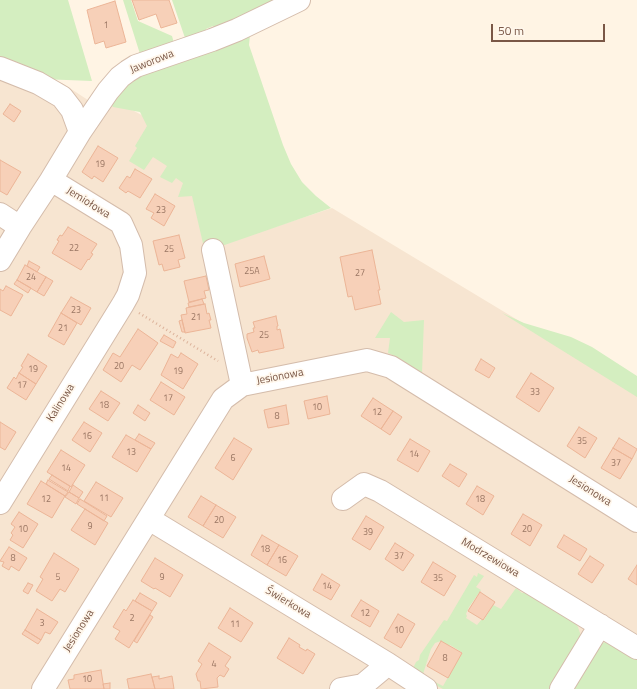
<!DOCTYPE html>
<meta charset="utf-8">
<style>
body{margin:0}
#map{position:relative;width:637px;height:689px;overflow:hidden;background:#fff4e4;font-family:"Titillium Web",sans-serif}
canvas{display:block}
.scale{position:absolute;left:491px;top:24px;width:114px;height:18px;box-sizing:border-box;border:2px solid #7a5746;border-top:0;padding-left:5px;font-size:12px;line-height:14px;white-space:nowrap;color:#7a5746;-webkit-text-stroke:3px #fff7ec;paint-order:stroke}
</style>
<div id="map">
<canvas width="637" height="689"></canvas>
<div class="scale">50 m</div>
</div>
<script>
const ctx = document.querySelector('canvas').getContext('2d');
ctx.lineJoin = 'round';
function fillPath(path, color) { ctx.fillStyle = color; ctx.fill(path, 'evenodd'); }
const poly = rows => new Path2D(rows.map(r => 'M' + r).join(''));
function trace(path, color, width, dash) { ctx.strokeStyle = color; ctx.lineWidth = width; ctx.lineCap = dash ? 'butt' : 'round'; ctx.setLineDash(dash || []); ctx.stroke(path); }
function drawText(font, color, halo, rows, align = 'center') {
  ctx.font = font + ' "Titillium Web",sans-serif'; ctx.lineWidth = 3.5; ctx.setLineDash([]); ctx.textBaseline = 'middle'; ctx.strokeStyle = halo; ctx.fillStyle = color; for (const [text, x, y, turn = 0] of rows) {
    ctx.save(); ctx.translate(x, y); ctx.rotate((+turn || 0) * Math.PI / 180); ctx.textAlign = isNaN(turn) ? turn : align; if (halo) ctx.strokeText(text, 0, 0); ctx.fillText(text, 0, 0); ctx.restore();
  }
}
fillPath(poly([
 [0,56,62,83,94,104,102,94,151,120,194,183,211,248,332,208,637,392,637,689,0,689]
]), '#f7e5d1');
fillPath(poly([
 [0,0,68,0,92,81,41,79,0,62],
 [123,0,131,0,138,21,172,36,174,43,140,54],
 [172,0,290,0,217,32,213,26,206,29,206,36,185,38],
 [250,35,249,45,283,145,291,164,302,182,316,196,331,208,216,248,208,265,192,196,178,197,183,183,176,178,172,183,160,177,167,166,153,157,144,170,129,161,137,148,135,146,147,126,140,112,113,107,108,101,132,76],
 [391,312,404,322,424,320,422,373,399,358,388,353,390,338,375,338],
 [502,313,524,323,571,337,592,347,637,376,637,397],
 [478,573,484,576,476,587,481,590,469,607,466,614,467,616,466,618,477,625,482,619,484,620,493,605,501,609,516,588,522,593,526,592,575,623,578,627,581,636,551,689,443,689,430,682,431,680,443,686,462,653,460,651,450,645,449,646,441,641,435,643,431,649,423,674,413,668,416,662,419,660,420,655,444,620,447,621,474,575,477,577],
 [606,642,637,656,637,689,568,689,602,643]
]), '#d4eec0');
const building = poly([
 [132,0,169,0,177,23,161,28,156,14,139,20,132,0],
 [115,1,126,42,106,48,104,41,95,44,87,10,115,1],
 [10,104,21,111,14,122,3,114,10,104],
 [98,146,118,158,103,182,94,176,92,179,82,172,98,146],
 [0,160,21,172,7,195,0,191,0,160],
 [135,169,152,179,140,198,128,191,126,193,119,188,127,176,130,178,135,169],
 [155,194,175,206,164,226,151,218,154,213,146,209,155,194],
 [68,227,97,244,91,253,93,254,89,260,88,259,81,270,52,253,59,241,57,240,60,235,62,236,68,227],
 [179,235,185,258,178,260,180,267,164,271,162,264,159,265,153,241,179,235],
 [372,250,380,290,378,290,381,304,355,310,352,296,348,297,340,257,372,250],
 [264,256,270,279,240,287,235,264,264,256],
 [29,261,40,267,37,272,27,266,29,261],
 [25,265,46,277,37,292,17,280,25,265],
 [206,276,209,290,204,291,206,298,189,302,184,281,206,276],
 [46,277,53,281,44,296,37,292,46,277],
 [17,280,31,288,28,293,14,284,17,280],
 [6,286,23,295,11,316,0,310,0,289,3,291,6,286],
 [71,297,91,308,81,325,61,313,71,297],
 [202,299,204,304,189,307,188,303,202,299],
 [205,304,207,314,209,313,211,320,209,320,211,328,185,333,181,315,187,314,186,308,205,304],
 [61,313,77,323,64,345,48,336,61,313],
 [276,316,278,326,277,326,277,330,280,329,284,348,259,353,258,350,252,352,247,338,247,334,254,332,253,328,255,328,253,322,276,316],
 [182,320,185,332,182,332,179,321,182,320],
 [138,329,158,343,140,370,132,365,121,382,103,370,113,353,120,357,138,329],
 [164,335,176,342,173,348,160,341,164,335],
 [181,353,198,364,183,389,161,375,171,354,178,358,181,353],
 [28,354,47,366,36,384,19,373,23,367,21,366,28,354],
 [481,359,495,368,489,378,475,370,481,359],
 [19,373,36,384,26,400,7,388,14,377,16,379,19,373],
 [531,373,554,388,539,412,516,397,531,373],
 [161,382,185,397,174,415,150,400,161,382],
 [101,391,120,403,108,421,89,409,101,391],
 [327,396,330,414,308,419,304,401,327,396],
 [373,398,393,411,381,429,361,416,373,398],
 [138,405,150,413,145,421,133,413,138,405],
 [286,405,289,424,268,428,264,410,286,405],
 [393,411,402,417,390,435,381,429,393,411],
 [0,422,16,432,5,450,0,447,0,422],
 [84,422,102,433,90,452,72,440,84,422],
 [579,427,597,438,585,458,567,446,579,427],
 [139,434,155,443,151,449,135,440,139,434],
 [126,435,151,449,137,472,112,457,126,435],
 [234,438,252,449,233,480,215,468,234,438],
 [619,438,637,449,632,459,613,448,619,438],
 [410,439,430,451,418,472,397,460,410,439],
 [613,448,632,459,620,479,601,468,613,448],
 [61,450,85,465,71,487,47,472,61,450],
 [450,464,467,474,459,487,442,476,450,464],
 [52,475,70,486,68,491,49,479,52,475],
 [48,480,68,492,65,496,46,484,48,480],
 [41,481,65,496,52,518,27,504,41,481],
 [96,482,123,498,111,517,84,501,96,482],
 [73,485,83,492,79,498,69,492,73,485],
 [477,486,494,496,483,515,466,504,477,486],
 [69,492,79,498,76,504,65,497,69,492],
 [201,496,216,505,203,526,188,517,201,496],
 [80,499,107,516,104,521,77,504,80,499],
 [216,505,236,517,223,538,203,526,216,505],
 [85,509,108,523,95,545,71,530,85,509],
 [19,512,38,524,23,548,10,540,13,535,11,533,15,527,11,524,19,512],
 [523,514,542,525,530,546,511,534,523,514],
 [366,516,384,527,370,550,352,539,366,516],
 [262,535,279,545,267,565,251,555,262,535],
 [564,535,587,549,580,561,557,547,564,535],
 [395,543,414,555,403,571,385,559,395,543],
 [279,545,298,556,286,576,267,565,279,545],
 [9,547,27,558,19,571,11,566,9,570,2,566,4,562,0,561,9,547],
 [54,553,79,569,65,592,60,589,52,601,36,591,43,579,40,577,54,553],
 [590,556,604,565,592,583,578,574,590,556],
 [155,558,183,575,170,597,155,588,154,589,141,581,155,558],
 [433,562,456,576,444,596,421,582,433,562],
 [637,565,637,585,628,579,637,565],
 [322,574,340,585,331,600,313,590,322,574],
 [28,583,33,585,28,594,23,591,28,583],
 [480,592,495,602,483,620,468,611,480,592],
 [140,593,157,603,152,611,135,601,140,593],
 [133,600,152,611,129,648,115,639,120,631,113,627,124,609,126,611,133,600],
 [361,600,379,611,370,627,351,616,361,600],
 [230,608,253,623,241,642,218,628,230,608],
 [37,609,58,622,50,634,45,632,41,640,25,630,37,609],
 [398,614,415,624,401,648,384,638,398,614],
 [150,615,153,617,137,643,134,641,150,615],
 [25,630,41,640,38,644,22,634,25,630],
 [289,638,300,645,299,647,306,651,307,649,315,654,303,674,277,658,289,638],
 [441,641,462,653,448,678,427,666,441,641],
 [209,643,231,657,225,666,229,669,224,677,220,675,217,678,218,687,201,689,200,681,198,681,196,674,202,664,198,661,209,643],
 [101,670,104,689,70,689,68,680,74,679,74,675,101,670],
 [151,674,155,689,129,689,127,679,151,674],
 [159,676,159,679,172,676,174,689,155,689,152,677,159,676],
 [110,683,110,689,104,689,103,684,110,683]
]);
fillPath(building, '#f7d0b8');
trace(building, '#ecb597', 1);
const minor = poly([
 [0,68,38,83,62,97,72,110,80,132],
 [51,180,80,132,108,91,120,77,128,71,136,66,212,40,237,30,299,0],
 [0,214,20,227,51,180,121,223,131,245,135,273,128,295,123,304,0,503],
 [213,250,242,385],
 [0,260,20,227],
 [343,499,364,484,380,491,637,648],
 [149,519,388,664,426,689],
 [43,689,223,399,242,385,367,360,391,367,637,521],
 [341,689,363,685,388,664],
 [561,689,600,625]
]);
trace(minor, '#d4bcab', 24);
trace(poly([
 [139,313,218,361]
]), '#dcb39b', 2.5, [1, 3]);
trace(minor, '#fff', 22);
drawText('9px', '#997562', null, [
 ["1",106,26],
 ["19",100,165],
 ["23",161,211],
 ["22",74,249],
 ["25",169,250],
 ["25A",252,272],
 ["27",360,274],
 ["24",31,278],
 ["23",76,311],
 ["21",196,318],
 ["21",63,329],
 ["25",264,336],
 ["20",119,367],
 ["19",33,370],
 ["19",178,372],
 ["17",22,386],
 ["33",535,393],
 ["17",168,399],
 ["18",104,406],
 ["10",317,408],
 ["12",377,413],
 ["8",277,417],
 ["16",87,437],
 ["35",582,442],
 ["13",131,453],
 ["14",414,455],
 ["6",233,459],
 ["37",616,464],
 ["14",66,469],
 ["11",104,499],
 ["12",46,500],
 ["18",480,500],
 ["20",219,521],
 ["9",90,527],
 ["10",23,530],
 ["20",527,530],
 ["39",368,533],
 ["18",265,550],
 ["37",399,557],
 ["8",13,559],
 ["16",282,561],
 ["5",58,578],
 ["9",162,578],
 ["35",438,579],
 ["14",327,587],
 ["12",365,614],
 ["2",132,619],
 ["3",42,624],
 ["11",235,625],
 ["10",399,631],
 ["8",445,659],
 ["4",214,665],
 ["10",87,680]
]);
drawText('11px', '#7a5746', '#fff7ec', [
 ["Jaworowa",152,62,-22],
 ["Jemiołowa",88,203,32],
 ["Jesionowa",280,377,-11],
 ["Kalinowa",61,403,-58],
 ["Jesionowa",590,491,32],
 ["Modrzewiowa",490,558,31],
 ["Świerkowa",288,603,31],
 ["Jesionowa",79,631,-58]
]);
</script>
